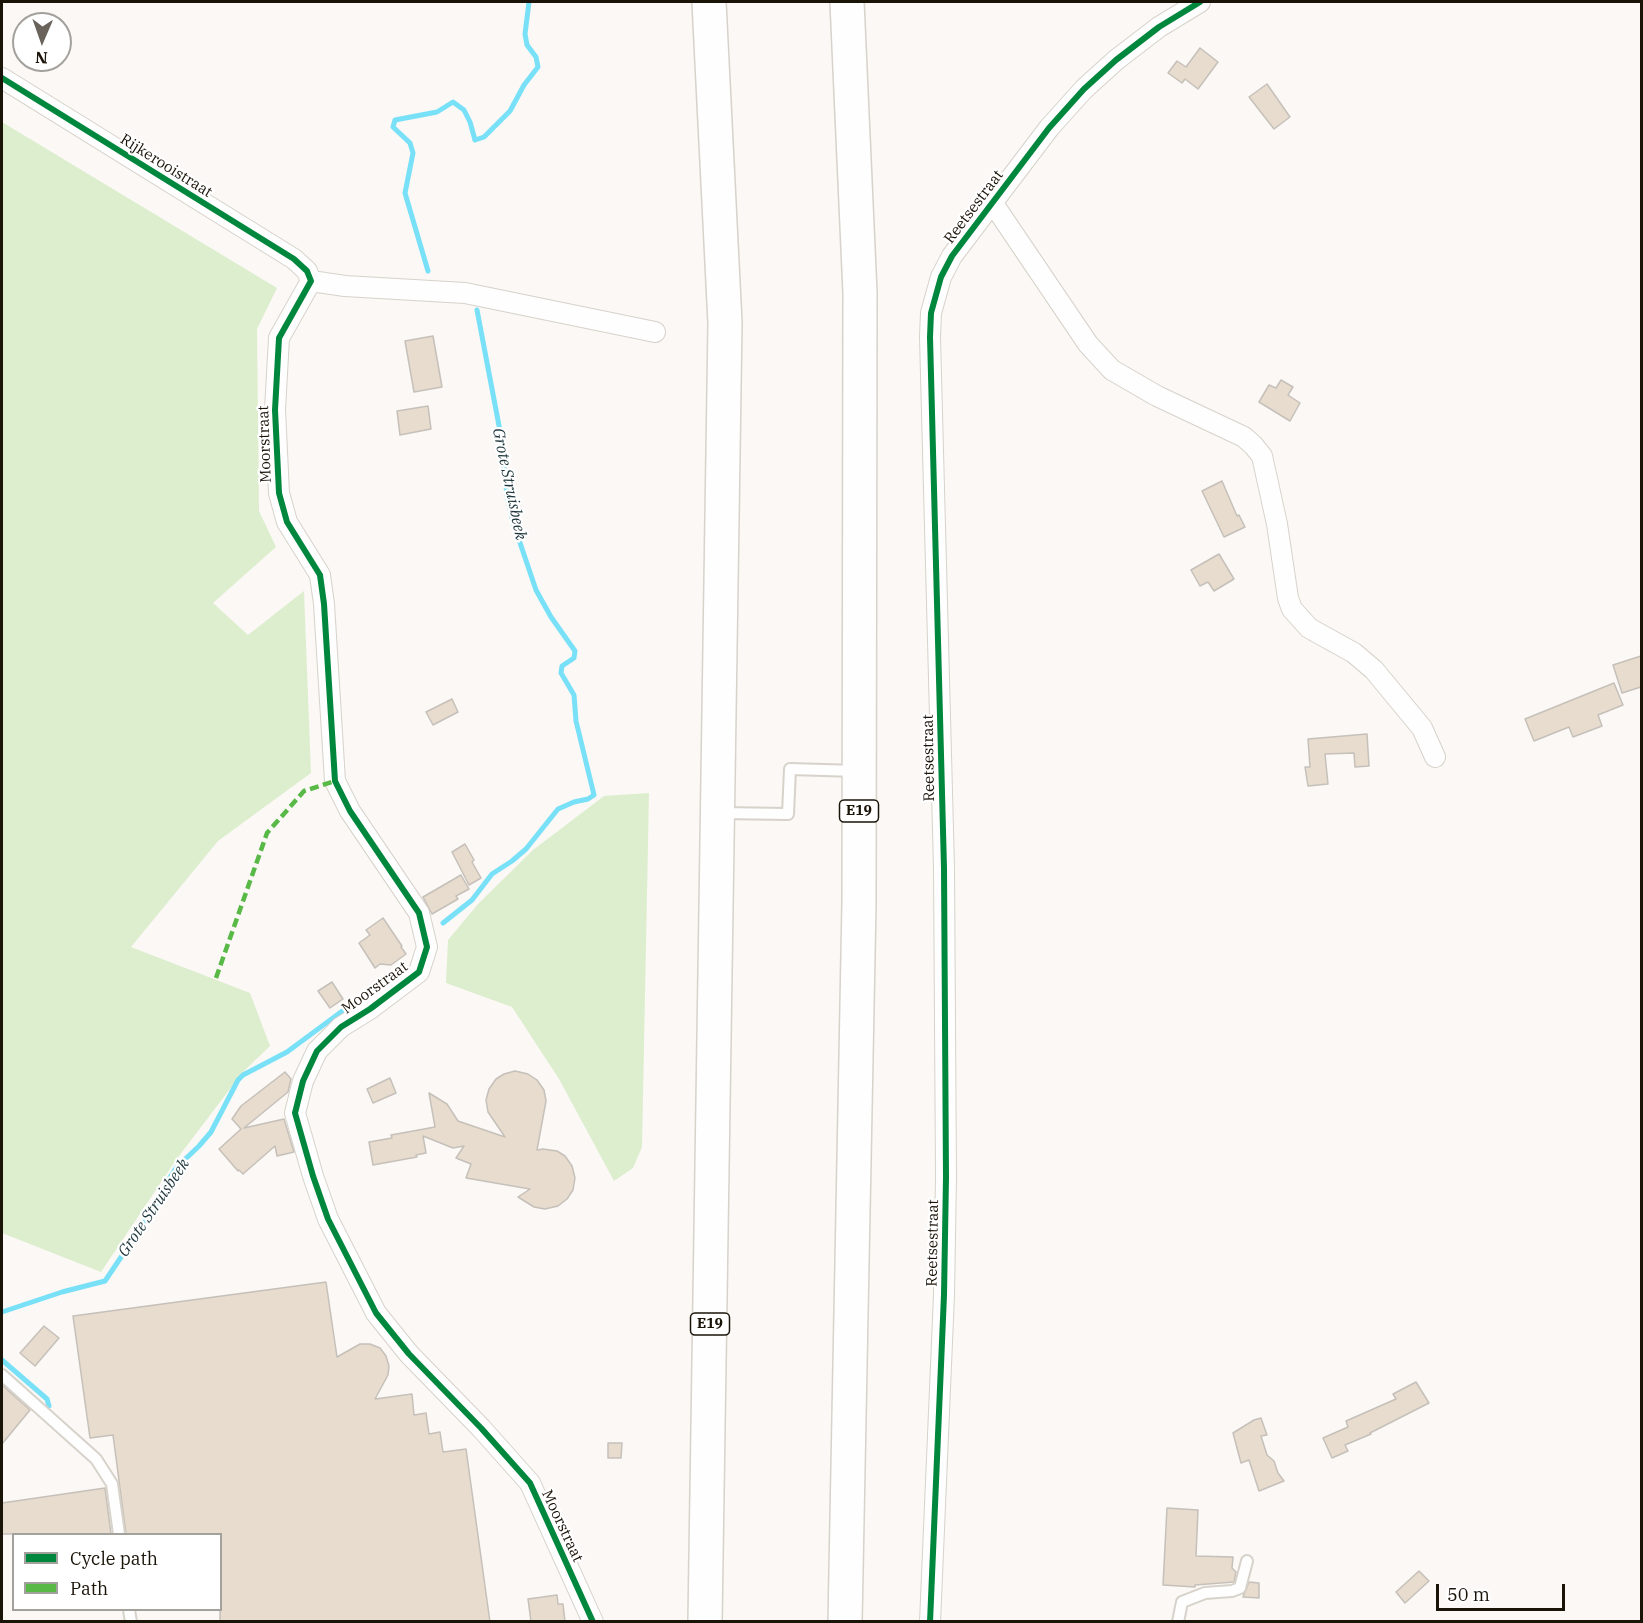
<!DOCTYPE html>
<style>
body{margin:0}
#map{position:relative;width:1643px;height:1623px;overflow:hidden;background:#fbf8f5;font-family:"IBM Plex Serif",serif}
canvas{display:block}
.frame{position:absolute;inset:0;border:3px solid #1a1308;pointer-events:none}
.legend{position:absolute;left:12px;top:1533px;width:210px;height:78px;box-sizing:border-box;background:#fff;border:2px solid #a3a19c;margin:0;padding:8px 10px;list-style:none;font-size:18px;color:#1a1308}
.legend li{display:flex;align-items:center;gap:12px;height:30px}
.legend b{width:30px;border:2px solid #a3a19c}
.north{position:absolute;left:12px;top:12px;width:60px;height:60px;box-sizing:border-box;background:#fff;border:2px solid #a3a19c;border-radius:50%;rotate:182deg;font-size:16px;font-weight:700;line-height:24px;text-align:center;color:#1a1308}
.north::after{content:'';display:block;margin:auto;width:21px;height:27px;background:#69635b;clip-path:polygon(50% 0,100% 100%,50% 72%,0 100%)}
.scale{position:absolute;left:1436px;top:1584px;width:129px;height:27px;box-sizing:border-box;border:3px solid #1a1308;border-top:0;padding-left:8px;font-size:18px;line-height:21px;white-space:nowrap;color:#1a1308;-webkit-text-stroke:4px #fff;paint-order:stroke}
</style>
<div id="map">
<canvas width="1643" height="1623"></canvas>
<div class="frame"></div>
<ul class="legend">
<li><b style="height:8px;background:#00873e"></b>Cycle path</li>
<li><b style="height:8px;background:#58b947"></b>Path</li>
</ul>
<div class="north">N</div>
<div class="scale">50 m</div>
</div>
<script>
const ctx = document.querySelector('canvas').getContext('2d');
ctx.lineJoin = 'round';
function fillPath(path, color) { ctx.fillStyle = color; ctx.fill(path, 'evenodd'); }
const poly = rows => new Path2D(rows.map(r => 'M' + r).join(''));
function trace(path, color, width, dash) { ctx.strokeStyle = color; ctx.lineWidth = width; ctx.lineCap = dash ? 'butt' : 'round'; ctx.setLineDash(dash || []); ctx.stroke(path); }
function drawText(font, color, halo, rows, align = 'center') {
  ctx.font = font + ' "IBM Plex Serif",serif'; ctx.lineWidth = 4.5; ctx.setLineDash([]); ctx.textBaseline = 'middle'; ctx.strokeStyle = halo; ctx.fillStyle = color; for (const [text, x, y, turn = 0] of rows) {
    ctx.save(); ctx.translate(x, y); ctx.rotate((+turn || 0) * Math.PI / 180); ctx.textAlign = isNaN(turn) ? turn : align; if (halo) ctx.strokeText(text, 0, 0); ctx.fillText(text, 0, 0); ctx.restore();
  }
}
fillPath(poly([
 [2,122,277,288,257,329,259,511,276,547,213,603,248,635,304,591,311,773,218,841,131,947,250,993,270,1046,242,1073,176,1160,101,1272,2,1233],
 [649,793,642,1147,633,1168,614,1181,559,1079,512,1007,446,983,448,940,478,904,533,850,604,796]
]), '#ddeece');
trace(poly([
 [428,271,405,193,413,153,410,143,393,127,395,120,437,112,453,102,464,110,470,122,475,140,484,137,510,111,524,85,538,67,536,57,527,45,525,34,529,2],
 [443,923,472,900,492,874,512,861,526,849,558,809,574,802,588,799,594,795,576,721,574,695,561,673,562,666,574,658,575,651,551,617,536,590,513,522,507,495,500,431,477,310],
 [2,1312,62,1292,105,1281,160,1199,165,1185,176,1168,199,1146,211,1132,238,1080,243,1075,287,1052,391,975],
 [2,1360,47,1399,49,1406]
]), '#78e0f7', 5);
const building = poly([
 [1200,48,1218,62,1198,89,1185,79,1182,83,1168,73,1177,61,1186,67,1200,48],
 [1267,84,1290,117,1274,129,1249,97,1267,84],
 [433,336,442,387,414,392,405,341,433,336],
 [1281,380,1293,387,1288,395,1300,403,1290,421,1259,402,1269,385,1276,388,1281,380],
 [428,406,431,429,400,435,397,411,428,406],
 [1222,481,1237,516,1239,515,1245,527,1224,537,1202,491,1222,481],
 [1219,554,1234,579,1214,591,1208,582,1200,586,1191,570,1219,554],
 [1641,656,1641,687,1622,693,1613,665,1641,656],
 [1614,683,1623,705,1598,715,1602,726,1573,737,1569,727,1534,741,1525,719,1614,683],
 [452,699,458,712,433,725,426,712,452,699],
 [1367,734,1369,766,1355,767,1354,753,1325,754,1328,784,1308,786,1305,767,1310,767,1308,739,1367,734],
 [465,844,474,860,472,862,481,878,469,885,452,852,465,844],
 [461,875,469,889,456,896,458,899,432,914,423,897,461,875],
 [383,918,402,946,401,947,406,954,391,965,380,964,375,968,359,943,370,935,366,930,383,918],
 [332,982,343,999,330,1008,318,991,332,982],
 [515,1071,528,1074,537,1080,544,1090,546,1101,537,1150,543,1149,557,1151,565,1156,572,1166,575,1178,573,1190,567,1199,558,1206,545,1209,534,1207,518,1197,530,1189,466,1178,471,1164,456,1158,464,1146,453,1148,423,1136,426,1153,416,1155,417,1157,373,1165,369,1142,392,1138,391,1135,435,1127,429,1093,447,1104,458,1121,505,1137,488,1112,486,1100,489,1089,496,1079,504,1074,515,1071],
 [285,1072,291,1079,288,1092,244,1128,284,1119,294,1152,277,1156,275,1146,243,1174,239,1170,238,1171,219,1149,241,1129,232,1119,241,1106,285,1072],
 [390,1078,396,1093,373,1103,367,1089,390,1078],
 [326,1282,337,1357,360,1344,370,1344,380,1348,386,1356,389,1366,388,1375,375,1399,412,1394,414,1415,426,1413,429,1434,440,1432,443,1452,466,1449,490,1622,220,1622,220,1534,126,1534,113,1435,90,1438,73,1316,326,1282],
 [44,1326,59,1338,35,1366,20,1353,44,1326],
 [1416,1382,1429,1403,1370,1433,1371,1434,1345,1445,1348,1451,1332,1458,1323,1438,1348,1427,1346,1421,1396,1399,1393,1394,1416,1382],
 [2,1385,30,1410,2,1444,2,1385],
 [1261,1418,1267,1435,1261,1436,1267,1455,1274,1461,1278,1473,1284,1481,1259,1491,1249,1460,1241,1463,1233,1433,1254,1420,1261,1418],
 [608,1443,622,1443,621,1458,608,1458,608,1443],
 [105,1488,111,1534,2,1534,2,1503,105,1488],
 [1167,1508,1198,1510,1196,1556,1233,1557,1232,1568,1236,1572,1234,1582,1195,1585,1195,1587,1163,1585,1167,1508],
 [1419,1571,1429,1581,1405,1603,1396,1592,1419,1571],
 [1249,1582,1259,1583,1259,1598,1243,1597,1249,1582],
 [557,1595,558,1604,563,1604,565,1622,531,1622,528,1599,557,1595]
]);
fillPath(building, '#e7dccd');
trace(building, '#c6c0ba', 1.5);
const service = poly([
 [720,813,788,814,790,769,857,771],
 [2,1375,96,1459,112,1484,119,1534],
 [129,1610,131,1622],
 [1178,1622,1182,1602,1205,1593,1232,1591,1240,1588,1247,1561]
]);
const minor = poly([
 [2,78,294,259,307,271,311,281],
 [992,202,1088,344,1112,370,1157,396,1244,437,1253,445,1262,456,1277,524,1288,598,1292,609,1309,628,1354,653,1374,670,1422,728,1435,757],
 [311,281,279,338,275,410,279,493,287,522,320,575,324,604,335,781,350,811,419,913,427,947,419,972,370,1009,341,1027,317,1051,303,1081,295,1113,313,1176,328,1219,376,1313,409,1354,481,1428,530,1483,593,1622],
 [311,281,345,286,465,293,655,332],
 [930,1622,944,1295,946,1177,944,868,930,337,931,313,941,277,952,256,1049,128,1084,89,1116,60,1159,27,1200,2]
]);
const motorway = poly([
 [705,1622,725,323,709,2],
 [845,1622,859,903,860,293,847,2]
]);
trace(service, '#d7d2ca', 14);
trace(minor, '#d7d2ca', 22);
trace(motorway, '#d7d2ca', 36);
trace(service, '#fefefe', 10);
trace(minor, '#fefefe', 20);
trace(motorway, '#fefefe', 33);
trace(poly([
 [216,978,267,833,304,791,335,781]
]), '#58b947', 4.5, [9, 4.5]);
trace(poly([
 [2,78,294,259,307,271,311,281,279,338,275,410,279,493,287,522,320,575,324,604,335,781,350,811,419,913,427,947,419,972,370,1009,341,1027,317,1051,303,1081,295,1113,313,1176,328,1219,376,1313,409,1354,481,1428,530,1483,593,1622],
 [930,1622,944,1295,946,1177,944,868,930,337,931,313,941,277,952,256,1049,128,1084,89,1116,60,1159,27,1200,2]
]), '#00873e', 6);
for (const [x, y, w] of [
 [859,811,39],
 [710,1324,39]
]) { const box = new Path2D(); box.roundRect(x - w / 2, y - 11, w, 22, 4.5); ctx.fillStyle = '#fff'; ctx.fill(box); trace(box, '#1a1308', 1.5); }
drawText('bold 14px', '#1a1308', null, [
 ["E19",859,811],
 ["E19",710,1324]
]);
drawText('15px', '#1a1308', '#fff', [
 ["Rijkerooistraat",166,166,32],
 ["Reetsestraat",974,207,-53],
 ["Moorstraat",265,444,-92],
 ["Reetsestraat",929,758,-91],
 ["Moorstraat",375,988,-36],
 ["Reetsestraat",933,1243,-89],
 ["Moorstraat",562,1526,65]
]);
drawText('italic 16px', '#1e363c', '#fff', [
 ["Grote Struisbeek",509,484,78],
 ["Grote Struisbeek",154,1208,-56]
]);
</script>
